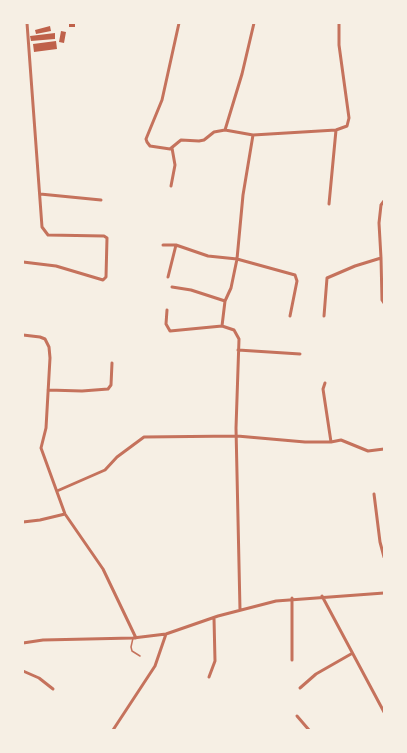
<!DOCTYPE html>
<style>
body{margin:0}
#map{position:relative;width:407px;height:753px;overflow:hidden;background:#f6efe4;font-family:"Sofia Sans Condensed",sans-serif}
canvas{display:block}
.frame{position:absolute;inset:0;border:24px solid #f6efe4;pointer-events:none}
</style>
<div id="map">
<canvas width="407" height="753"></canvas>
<div class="frame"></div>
</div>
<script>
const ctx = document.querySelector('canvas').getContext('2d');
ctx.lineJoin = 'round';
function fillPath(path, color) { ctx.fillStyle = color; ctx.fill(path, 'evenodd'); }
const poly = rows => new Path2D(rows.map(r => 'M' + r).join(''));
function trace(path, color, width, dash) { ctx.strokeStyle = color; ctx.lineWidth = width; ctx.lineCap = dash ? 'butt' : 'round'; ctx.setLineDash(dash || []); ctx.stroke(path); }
fillPath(poly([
 [69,23,75,23,75,27,69,27],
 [50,26,51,31,36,34,35,30],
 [61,31,66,32,64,43,59,42],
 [55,33,55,39,31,41,30,36],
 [56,41,57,49,34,52,33,44]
]), '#bf614a');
trace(poly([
 [133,638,131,647,132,651,140,656]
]), '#c5725c', 1.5);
trace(poly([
 [179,23,162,100,146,139,147,142,150,146,170,149,181,140,199,141,204,140,214,132,225,130],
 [253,135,336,130,347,126,349,118,339,45,339,23],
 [171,186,175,165,172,148],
 [40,194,101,200],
 [329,204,336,130],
 [163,245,176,245,208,256,237,259,295,275,297,281,290,316],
 [381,258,379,223,381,205,384,201],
 [23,262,56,266,103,280,106,277,107,238,104,236,48,235,42,227,27,23],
 [168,277,176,245],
 [172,287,191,290,225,301],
 [167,310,166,324,170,331,222,326],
 [324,316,327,278,355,266,381,258,382,300,384,303],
 [23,335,40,337,45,339,49,347,50,358,46,428,41,448,65,514,103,569,136,638],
 [238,350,300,354],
 [325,383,323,389,331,442],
 [48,390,82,391,108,389,111,385,112,363],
 [57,491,105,470,117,457,144,437,237,436,305,442,331,442,341,440,368,451,384,449],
 [374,494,380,542,384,557],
 [23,522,40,520,65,514],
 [322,596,384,712],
 [240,610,236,428,239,339,234,330,222,326,225,301,231,288,237,259,243,195,253,135,225,130,242,74,254,23],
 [23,643,43,640,133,638,166,634,218,616,276,601,384,593],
 [292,660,292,598],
 [23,671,39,678,53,689],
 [209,677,215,661,214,618],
 [300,688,316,674,351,654],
 [297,716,309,730],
 [113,730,155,666,166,634]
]), '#c5725c', 3);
</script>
